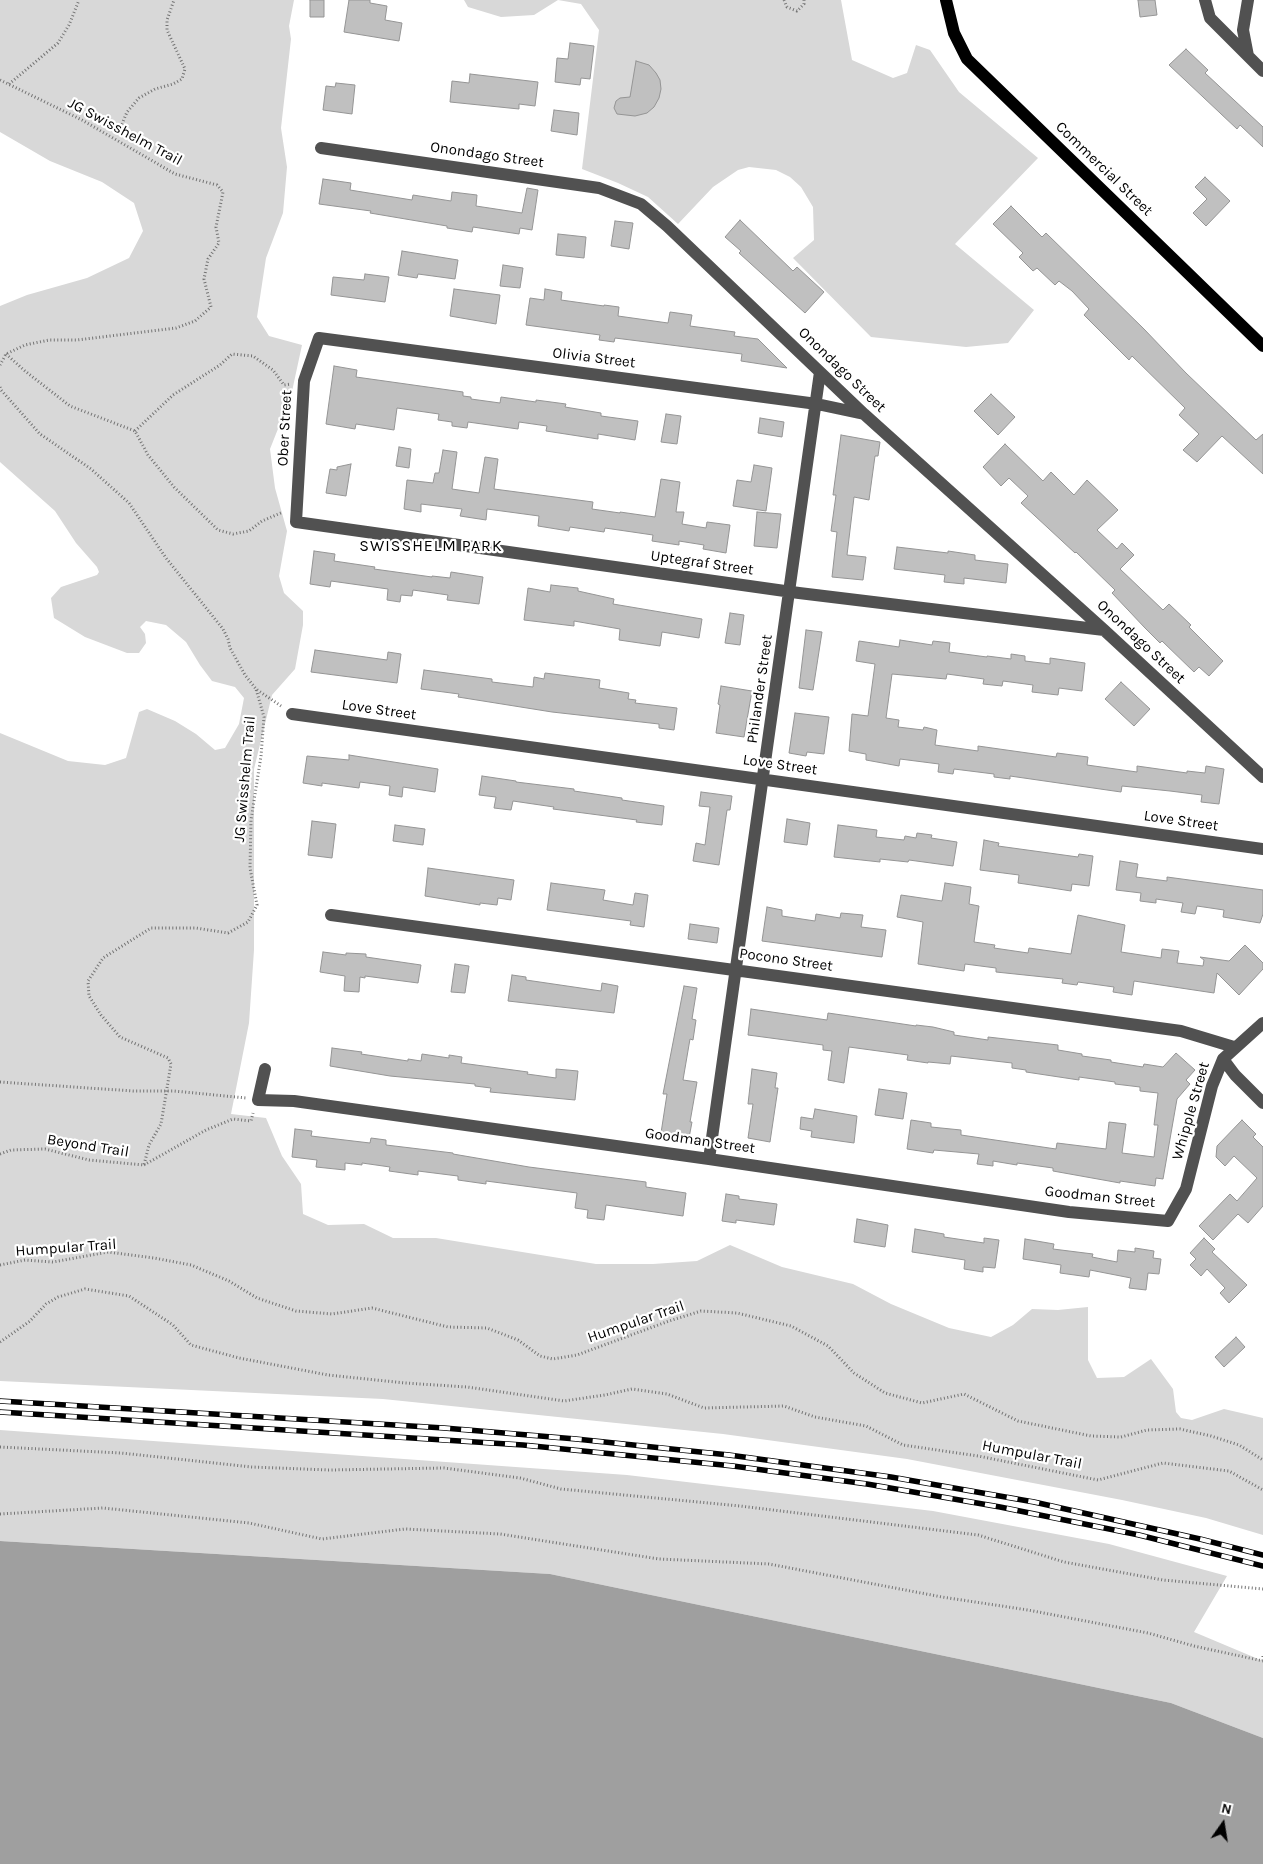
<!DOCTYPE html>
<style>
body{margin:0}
#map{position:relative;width:1263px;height:1864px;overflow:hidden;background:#fff;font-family:Karla,sans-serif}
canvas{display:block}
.north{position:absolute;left:1198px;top:1799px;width:50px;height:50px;-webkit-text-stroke:4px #fff;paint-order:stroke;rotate:13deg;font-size:14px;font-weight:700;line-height:20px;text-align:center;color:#000}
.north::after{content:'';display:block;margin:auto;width:18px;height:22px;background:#000;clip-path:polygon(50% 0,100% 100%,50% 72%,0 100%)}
</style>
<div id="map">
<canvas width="1263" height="1864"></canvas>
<div class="north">N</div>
</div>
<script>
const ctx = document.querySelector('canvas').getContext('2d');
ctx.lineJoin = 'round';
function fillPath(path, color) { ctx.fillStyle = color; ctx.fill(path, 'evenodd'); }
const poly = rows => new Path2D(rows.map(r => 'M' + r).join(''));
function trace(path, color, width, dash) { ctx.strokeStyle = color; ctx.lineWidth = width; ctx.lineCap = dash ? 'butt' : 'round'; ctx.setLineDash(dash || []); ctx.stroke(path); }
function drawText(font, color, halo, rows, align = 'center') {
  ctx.font = font + ' Karla,sans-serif'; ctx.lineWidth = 4.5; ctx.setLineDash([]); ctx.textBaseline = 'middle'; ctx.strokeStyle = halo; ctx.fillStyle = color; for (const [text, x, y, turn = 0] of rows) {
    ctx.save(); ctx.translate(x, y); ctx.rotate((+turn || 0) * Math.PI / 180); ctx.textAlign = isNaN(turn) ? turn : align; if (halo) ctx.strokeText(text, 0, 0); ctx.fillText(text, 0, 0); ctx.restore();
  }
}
fillPath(poly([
 [0,0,294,0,289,26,291,39,281,128,287,167,283,213,266,258,257,317,269,336,302,345,291,396,270,449,275,488,287,531,279,576,284,593,303,611,303,625,295,669,272,695,254,769,254,950,249,1023,231,1114,266,1118,282,1156,301,1184,303,1214,328,1225,364,1224,393,1238,436,1238,596,1264,653,1264,697,1261,730,1245,782,1267,853,1284,891,1304,949,1328,991,1337,1013,1325,1032,1309,1058,1310,1088,1307,1088,1360,1097,1378,1124,1377,1151,1359,1173,1389,1176,1412,1181,1418,1192,1420,1224,1409,1263,1418,1263,1535,1206,1518,1122,1500,907,1459,723,1434,383,1399,0,1381,0,733,68,761,105,765,126,758,139,712,147,709,175,721,196,734,215,750,225,748,239,724,244,698,235,687,212,681,200,665,186,642,166,625,146,621,140,627,145,634,146,643,139,653,127,653,85,637,54,618,51,598,61,587,97,575,99,572,97,567,76,543,55,511,0,462,0,306,27,295,87,278,129,258,143,231,134,203,102,182,50,161,0,132],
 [464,0,558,0,534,15,501,17,468,7],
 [558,0,841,0,852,60,893,78,907,73,916,45,930,50,959,92,1038,158,955,244,1034,310,1008,343,966,347,871,337,793,258,814,240,813,207,801,187,790,177,776,170,749,167,738,170,713,187,678,224,648,197,618,183,582,169,599,30,581,4],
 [0,1430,627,1475,933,1511,1109,1544,1227,1576,1194,1632,1263,1661,1263,1738,1171,1703,550,1574,0,1541]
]), '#d8d8d8');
fillPath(poly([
 [0,1541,550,1574,1171,1703,1263,1738,1263,1864,0,1864]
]), '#9f9f9f');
const building = poly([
 [310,0,324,0,324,17,310,17,310,0],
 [349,0,370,0,370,3,387,6,385,20,402,23,399,41,344,32,349,0],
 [1138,0,1155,0,1157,15,1140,17,1138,0],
 [570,43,594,46,590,79,581,78,580,85,555,82,557,58,568,59,570,43],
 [1186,49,1208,70,1205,73,1263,127,1263,147,1240,125,1237,129,1169,65,1186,49],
 [636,61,649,65,656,73,660,80,661,89,659,98,654,107,647,113,635,116,617,114,614,108,616,101,620,98,630,97,636,61],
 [470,74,538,82,535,106,519,104,519,109,450,102,452,81,469,83,470,74],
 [336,83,355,85,352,114,323,110,326,86,335,87,336,83],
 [554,110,579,113,577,135,551,131,554,110],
 [1205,177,1230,201,1206,226,1193,213,1207,199,1195,187,1205,177],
 [323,179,351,183,350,190,412,200,413,195,451,201,452,192,477,195,476,206,522,213,527,188,538,190,532,230,520,228,519,234,473,227,472,232,447,228,447,226,370,213,371,211,319,204,323,179],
 [1011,206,1042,237,1046,233,1144,329,1186,373,1256,440,1263,434,1263,474,1222,436,1197,462,1183,450,1199,434,1179,415,1185,408,1132,356,1129,360,1084,315,1089,309,1072,291,1059,281,1055,285,1037,268,1033,271,1019,257,1023,253,993,224,1011,206],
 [740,220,793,271,797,267,824,292,805,313,739,253,741,251,725,237,740,220],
 [615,221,633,223,629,249,611,246,615,221],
 [558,234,586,237,584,258,556,255,558,234],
 [402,251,458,260,455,279,418,274,417,278,398,275,402,251],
 [503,265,523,268,520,288,500,286,503,265],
 [365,274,389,277,385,302,331,295,333,277,364,280,365,274],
 [454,289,500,295,496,324,450,316,454,289],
 [545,289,562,292,561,300,604,306,604,305,619,307,618,316,668,323,670,312,692,315,690,326,735,332,734,336,758,339,787,368,741,361,742,354,615,338,614,342,599,340,600,335,526,325,530,298,544,300,545,289],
 [334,366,357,370,356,377,463,392,463,396,471,397,471,399,500,403,501,397,536,402,536,400,566,404,565,407,601,413,601,416,638,421,635,440,598,434,598,439,546,431,547,426,519,422,518,429,468,422,467,428,452,426,452,422,438,420,439,414,397,408,394,430,356,424,355,429,326,424,334,366],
 [991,394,1015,417,998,435,974,411,991,394],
 [666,414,681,416,677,444,661,442,666,414],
 [760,418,784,422,782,437,758,433,760,418],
 [841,435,880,442,878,456,875,456,869,500,854,497,847,555,866,557,863,580,832,577,837,532,831,531,836,495,833,495,841,435],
 [1005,444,1043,481,1051,472,1074,495,1087,480,1118,510,1097,530,1117,549,1122,543,1134,555,1120,569,1163,610,1169,604,1191,625,1189,627,1223,661,1209,676,1199,667,1194,672,1162,641,1160,643,1145,628,1112,593,1115,590,1076,552,1075,553,1021,503,1028,496,1009,478,1001,486,983,467,1005,444],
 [399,447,411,449,409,468,396,466,399,447],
 [443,450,457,452,452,489,479,493,485,457,498,459,494,489,593,502,592,509,620,513,620,512,655,517,661,479,680,482,676,512,684,512,682,524,706,528,707,522,730,525,726,553,703,549,704,545,679,541,679,545,652,541,653,535,605,528,604,532,570,527,569,531,538,526,539,516,487,509,486,520,460,516,462,509,421,504,421,512,404,509,407,480,433,483,435,473,439,473,443,450],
 [351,464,346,496,326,493,330,469,337,470,337,467,351,464],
 [754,465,772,468,766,511,733,506,737,480,751,482,754,465],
 [757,512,781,514,777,548,754,546,757,512],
 [897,547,948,553,948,551,975,555,975,560,1008,564,1006,583,964,578,964,584,944,582,945,575,894,569,897,547],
 [314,551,335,554,334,561,375,567,374,569,432,577,432,576,450,578,451,572,483,577,479,604,447,600,448,595,413,590,412,596,401,595,400,602,387,600,388,589,331,581,330,587,310,584,314,551],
 [551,585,578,588,578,591,614,599,613,604,702,619,699,638,662,632,660,646,619,640,620,629,574,621,574,626,524,620,528,588,550,592,551,585],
 [730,613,744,615,740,645,725,643,730,613],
 [806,630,822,632,813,690,799,688,806,630],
 [900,640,932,645,933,641,950,643,949,652,987,657,987,656,1011,659,1011,654,1025,656,1025,661,1050,664,1050,658,1085,663,1082,691,1059,688,1058,695,1032,692,1033,685,1003,681,1002,686,983,684,984,679,947,674,946,679,892,674,886,718,899,720,898,727,923,730,924,727,937,730,935,745,978,751,978,746,1056,757,1057,753,1088,757,1087,765,1137,772,1137,766,1187,773,1187,771,1205,773,1206,766,1224,769,1219,804,1201,802,1202,795,1170,791,1122,786,1121,792,1010,776,1010,779,994,777,994,774,954,769,953,774,938,772,939,764,900,759,899,766,866,760,866,754,849,751,852,714,868,716,875,664,856,661,859,641,899,647,900,640],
 [315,650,387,660,388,652,401,654,397,683,311,672,315,650],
 [424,670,492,679,492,682,533,687,534,677,544,679,545,673,600,680,599,688,629,693,628,699,636,700,635,703,677,708,674,730,659,728,659,724,552,712,458,697,459,694,421,689,424,670],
 [1121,682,1150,709,1134,726,1105,699,1121,682],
 [721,686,752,691,744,737,716,733,720,705,718,704,721,686],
 [795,713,829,717,824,754,807,752,806,756,789,753,795,713],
 [349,755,438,769,435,792,403,787,402,797,389,795,390,786,360,782,359,788,322,783,322,786,303,783,307,756,349,760,349,755],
 [482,776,516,781,516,782,574,789,574,791,622,798,622,800,664,806,662,825,636,822,637,820,553,809,554,807,513,801,511,810,494,808,496,797,479,795,482,776],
 [701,792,732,796,730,810,727,810,719,865,693,861,696,843,705,845,710,807,699,806,701,792],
 [787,819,810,823,807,845,784,842,787,819],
 [312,821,336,824,332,858,308,855,312,821],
 [395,825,425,829,423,845,393,841,395,825],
 [838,825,877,830,876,837,904,840,905,836,916,838,917,833,932,835,931,838,957,842,953,866,909,860,908,862,880,859,880,862,834,857,838,825],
 [984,840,999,843,998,846,1078,857,1079,854,1093,856,1089,886,1072,884,1071,891,1052,888,1018,883,1019,875,980,870,984,840],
 [1120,861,1138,864,1136,877,1167,881,1167,877,1263,890,1263,914,1260,923,1223,917,1224,910,1197,906,1195,914,1181,912,1183,903,1156,899,1156,903,1140,901,1141,893,1116,890,1120,861],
 [428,868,514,880,511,900,498,898,497,905,480,903,480,905,425,896,428,868],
 [551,883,605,890,603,900,633,905,635,893,648,895,644,927,630,925,631,921,547,910,551,883],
 [945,883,971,887,969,904,979,906,974,942,995,945,994,948,1028,953,1029,948,1071,954,1078,915,1125,925,1121,952,1161,958,1162,949,1179,951,1177,963,1203,966,1204,960,1200,957,1229,961,1245,945,1263,963,1263,969,1239,995,1217,973,1214,993,1134,981,1132,995,1113,992,1114,987,1078,982,1077,985,1062,983,1063,979,996,972,996,968,965,964,964,971,918,964,923,922,897,917,901,895,942,901,945,883],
 [767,907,782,910,782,916,815,921,816,914,840,918,841,913,863,915,861,927,886,930,882,957,762,941,767,907],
 [690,924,719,928,717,943,688,939,690,924],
 [323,952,346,955,346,953,366,954,366,957,421,965,418,983,365,976,365,978,360,977,359,992,344,991,345,976,320,972,323,952],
 [455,964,469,966,465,993,451,992,455,964],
 [512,975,526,977,526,980,601,991,602,983,618,986,614,1013,508,1001,512,975],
 [684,986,697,988,692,1019,696,1020,693,1040,690,1039,683,1080,697,1082,690,1122,692,1122,689,1138,661,1133,667,1094,663,1094,684,986],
 [751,1009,827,1020,828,1013,849,1016,916,1026,916,1025,933,1027,954,1032,954,1035,988,1040,988,1037,1058,1045,1058,1050,1082,1054,1082,1056,1111,1060,1111,1062,1143,1067,1144,1064,1163,1067,1176,1053,1195,1070,1186,1080,1190,1084,1177,1099,1163,1179,1156,1178,1155,1186,1120,1181,1120,1183,1053,1171,1053,1168,1017,1163,1017,1165,993,1161,993,1166,977,1164,979,1154,934,1150,933,1153,907,1149,911,1120,931,1123,931,1127,961,1130,961,1135,1056,1149,1057,1143,1106,1149,1109,1122,1126,1124,1122,1153,1154,1157,1158,1125,1154,1125,1158,1093,1140,1091,1140,1087,1115,1084,1115,1082,1079,1077,1079,1080,1026,1072,1026,1070,1012,1068,1012,1063,951,1056,950,1064,928,1062,928,1063,907,1060,908,1055,849,1047,844,1083,828,1080,832,1051,823,1050,823,1045,748,1035,751,1009],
 [332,1048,362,1052,361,1054,408,1061,408,1059,421,1061,422,1054,449,1058,449,1055,462,1057,461,1063,528,1072,527,1074,556,1078,556,1069,578,1071,575,1100,490,1092,491,1088,475,1086,475,1084,390,1076,330,1066,332,1048],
 [752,1069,777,1073,775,1088,778,1088,770,1142,748,1138,753,1104,748,1104,752,1069],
 [879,1089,907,1093,903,1119,875,1115,879,1089],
 [815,1109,857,1116,854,1143,811,1137,812,1131,800,1129,801,1117,813,1119,815,1109],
 [1242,1120,1256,1134,1253,1137,1263,1147,1263,1206,1248,1223,1238,1214,1213,1240,1199,1226,1230,1194,1237,1201,1257,1178,1234,1156,1225,1166,1216,1157,1217,1146,1242,1120],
 [295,1129,312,1131,311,1136,370,1143,371,1138,386,1140,386,1145,453,1153,453,1154,529,1167,646,1182,646,1187,686,1193,683,1216,606,1205,604,1220,587,1218,588,1210,575,1208,577,1193,486,1181,486,1184,458,1180,458,1176,418,1171,418,1175,389,1171,390,1167,362,1163,362,1165,345,1163,345,1170,316,1167,317,1160,292,1157,295,1129],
 [726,1194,739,1196,739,1199,777,1204,774,1225,736,1220,736,1223,722,1221,726,1194],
 [857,1219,888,1225,885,1247,854,1242,857,1219],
 [915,1229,944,1234,944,1237,984,1243,984,1238,999,1240,995,1268,983,1267,983,1272,964,1269,965,1260,912,1252,915,1229],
 [1204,1238,1215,1249,1212,1252,1247,1285,1229,1303,1220,1293,1225,1288,1207,1269,1201,1276,1190,1265,1196,1259,1190,1253,1204,1238],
 [1025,1239,1054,1244,1053,1249,1093,1254,1092,1257,1117,1262,1118,1250,1135,1252,1135,1248,1154,1251,1153,1258,1161,1259,1159,1274,1148,1273,1146,1290,1129,1288,1131,1278,1090,1270,1089,1277,1060,1273,1061,1265,1023,1259,1025,1239],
 [1236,1337,1245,1347,1224,1367,1215,1357,1236,1337]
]);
fillPath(building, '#c0c0c0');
trace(building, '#959595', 1);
trace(poly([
 [784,0,787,7,797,11,804,4,804,0],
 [0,80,82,120,175,174,217,185,223,192,216,227,219,243,208,259,204,279,211,307,195,321,176,328,77,340,49,340,25,345,6,354,0,365],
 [9,84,58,43,69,25,79,0],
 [118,134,127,112,139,98,155,89,173,84,182,79,185,69,167,30,167,20,174,0],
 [6,354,25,371,70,406,135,431,148,455,174,487,218,530,233,534,249,531,262,521,283,512],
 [0,387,1,390,40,434,91,469,129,503,166,558,223,629,228,639,230,648,245,675,256,689,281,706],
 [135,431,173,395,220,365,232,354,253,356,273,370,284,385,291,384],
 [0,1082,133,1091,174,1091,246,1098],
 [0,1154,11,1150,45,1149,89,1160,144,1165,149,1145,161,1124,171,1064,168,1058,120,1037,101,1015,89,996,88,981,103,958,151,928,196,928,228,933,248,922,257,905,250,868,251,820,261,756,264,717,256,689],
 [144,1165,206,1130,233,1119,251,1121,253,1113],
 [0,1265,25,1260,53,1262,108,1252,154,1258,191,1265,229,1281,257,1298,296,1311,332,1314,372,1308,448,1327,487,1328,518,1340,540,1356,553,1359,577,1355,669,1321,701,1311,737,1313,791,1326,828,1346,854,1373,885,1393,922,1403,964,1394,1018,1421,1091,1436,1121,1437,1147,1430,1180,1429,1211,1436,1239,1445,1263,1460],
 [0,1342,30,1321,46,1304,58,1297,85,1289,129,1296,173,1325,191,1345,239,1358,328,1375,405,1383,467,1387,564,1401,605,1395,632,1389,667,1394,704,1408,784,1406,815,1417,866,1426,903,1445,978,1456,1098,1480,1163,1463,1229,1471,1263,1490],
 [0,1447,121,1453,252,1467,329,1470,444,1468,520,1478,561,1489,740,1506,978,1535,1064,1562,1163,1580,1263,1589],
 [0,1514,103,1508,249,1523,322,1539,405,1529,500,1534,659,1559,769,1564,942,1597,1028,1610,1148,1633,1194,1646,1263,1661],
 [1263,1656,1263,1663]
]), '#737373', 3, [1, 2.5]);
trace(poly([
 [1205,0,1210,18,1263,71],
 [1248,56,1243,30,1248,0],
 [321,148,599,188,641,204,667,226,864,414,1104,630,1263,777],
 [864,414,817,404,319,338,304,381,296,522,799,593,1104,630],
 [292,714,1263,849],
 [331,915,1181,1031,1234,1047],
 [1223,1059,1235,1075,1263,1103],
 [265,1069,258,1100,294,1101,709,1159,1069,1212,1168,1221,1186,1189,1212,1086,1223,1059,1263,1023],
 [709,1159,820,372]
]), '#515151', 12);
trace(poly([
 [946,0,954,33,967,59,1263,346]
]), '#000', 12);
const rail = poly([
 [0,1401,444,1428,576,1439,729,1455,891,1477,1034,1502,1200,1539,1263,1555],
 [0,1412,523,1445,733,1466,867,1484,1000,1507,1139,1535,1263,1566]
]);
trace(rail, '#000', 5.5);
trace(rail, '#fff', 4, [11]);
drawText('15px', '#000', '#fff', [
 ["JG Swisshelm Trail",125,132,28],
 ["Onondago Street",487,155,8],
 ["Commercial Street",1104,169,44],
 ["Olivia Street",594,358,7],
 ["Onondago Street",842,370,44],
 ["Ober Street",285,428,-87],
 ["Uptegraf Street",702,563,8],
 ["Onondago Street",1141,642,43],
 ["Philander Street",760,689,-82],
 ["Love Street",379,710,8],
 ["Love Street",780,765,8],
 ["JG Swisshelm Trail",245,779,-85],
 ["Love Street",1181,821,8],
 ["Pocono Street",786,960,8],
 ["Whipple Street",1191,1111,-74],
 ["Goodman Street",700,1141,8],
 ["Beyond Trail",88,1146,9],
 ["Goodman Street",1100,1197,6],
 ["Humpular Trail",66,1248,-4],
 ["Humpular Trail",636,1322,-19],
 ["Humpular Trail",1032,1455,11]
]);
ctx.letterSpacing = '1px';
drawText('16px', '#000', '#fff', [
 ["SWISSHELM PARK",431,546]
]);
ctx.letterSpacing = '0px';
</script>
